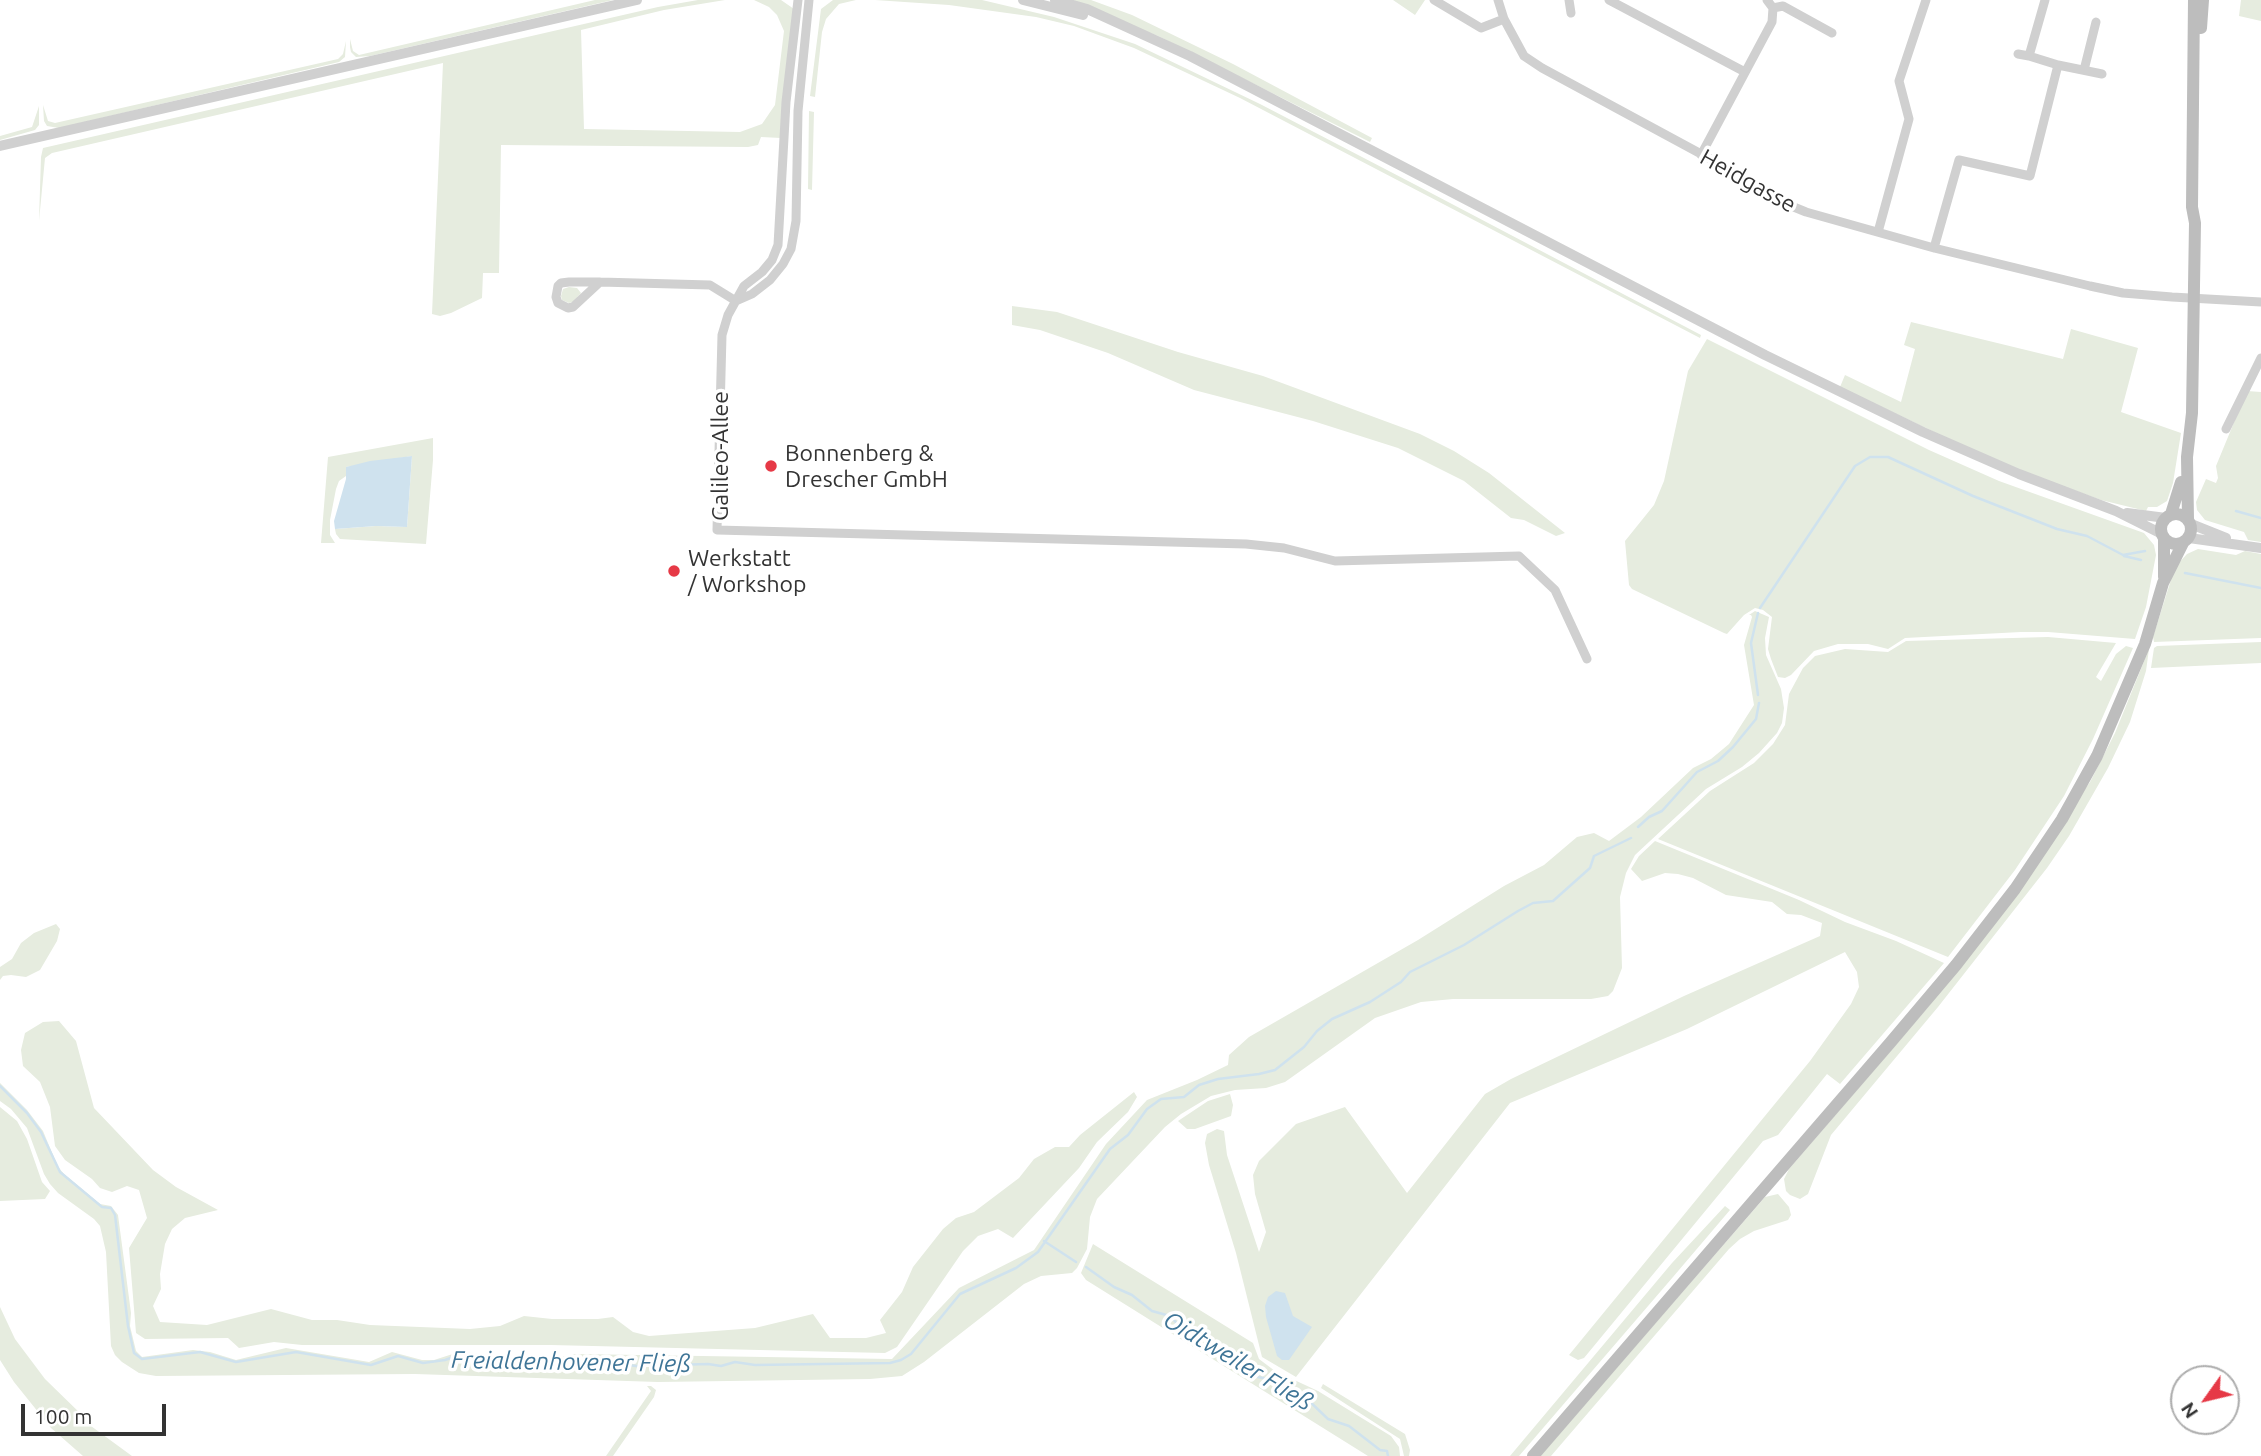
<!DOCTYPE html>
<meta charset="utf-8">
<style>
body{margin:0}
#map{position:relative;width:2261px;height:1456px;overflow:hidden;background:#fff;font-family:Ubuntu,sans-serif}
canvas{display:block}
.north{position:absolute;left:2170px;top:1365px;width:70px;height:70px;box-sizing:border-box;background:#fff;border:2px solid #adadad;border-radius:50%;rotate:236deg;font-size:19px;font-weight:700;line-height:28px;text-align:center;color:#333}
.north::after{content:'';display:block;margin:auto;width:24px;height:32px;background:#e63946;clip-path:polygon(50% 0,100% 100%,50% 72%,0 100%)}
.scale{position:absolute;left:21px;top:1404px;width:145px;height:32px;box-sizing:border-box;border:4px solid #333;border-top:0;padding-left:9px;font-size:21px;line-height:24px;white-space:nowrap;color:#333;-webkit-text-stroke:5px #fff;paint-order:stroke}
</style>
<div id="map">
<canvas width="2261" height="1456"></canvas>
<div class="north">N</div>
<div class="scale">100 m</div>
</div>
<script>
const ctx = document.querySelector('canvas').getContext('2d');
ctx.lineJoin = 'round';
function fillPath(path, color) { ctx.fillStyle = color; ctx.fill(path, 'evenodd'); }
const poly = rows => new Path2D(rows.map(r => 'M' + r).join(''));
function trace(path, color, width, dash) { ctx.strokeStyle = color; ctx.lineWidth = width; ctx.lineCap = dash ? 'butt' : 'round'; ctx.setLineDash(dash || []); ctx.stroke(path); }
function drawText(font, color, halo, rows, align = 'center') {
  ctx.font = font + ' Ubuntu,sans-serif'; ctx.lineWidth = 7; ctx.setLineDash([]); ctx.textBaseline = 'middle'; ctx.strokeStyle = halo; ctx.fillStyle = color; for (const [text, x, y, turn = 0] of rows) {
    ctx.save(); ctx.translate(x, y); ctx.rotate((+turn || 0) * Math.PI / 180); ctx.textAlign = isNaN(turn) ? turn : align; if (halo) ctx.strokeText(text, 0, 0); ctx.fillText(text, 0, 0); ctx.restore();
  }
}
fillPath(poly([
 [595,0,613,0,370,56,356,57,351,52,350,47,350,39,353,51,359,55],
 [698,0,725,0,664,10,581,30,584,129,740,132,762,124,775,105,784,31,777,15,769,7,754,0,781,0,794,9,781,138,761,137,758,145,748,147,501,145,499,273,483,273,482,298,451,313,440,316,432,314,443,63,52,153,45,158,39,221,41,157,43,148,658,7],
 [833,0,856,0,839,4,826,19,822,32,815,97,810,96,821,9],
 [875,0,982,0,1054,17,1135,44,1260,104,1412,183,1701,335,1700,338,1240,98,1134,48,1074,26,1036,17,949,5],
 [1066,0,1091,0,1132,15,1233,64,1372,138,1370,142,1158,36],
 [1393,0,1425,0,1415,15],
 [2241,0,2261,0,2261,21,2239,16],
 [346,41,345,57,339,62,59,128,47,126,44,121,43,105,48,121,55,123,338,59,343,54],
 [39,106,39,125,35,130,0,140,0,136,32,127],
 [809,111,814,112,812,190,808,189],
 [569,287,577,288,581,293,573,302,569,303,562,300,561,296,563,289],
 [1012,306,1057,312,1178,352,1263,376,1420,434,1454,451,1489,473,1565,533,1556,536,1524,520,1511,518,1464,481,1398,448,1313,421,1194,390,1108,353,1040,330,1012,325],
 [1911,322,2063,359,2071,329,2138,348,2121,412,2181,433,2173,483,2167,501,2157,507,2148,507,2146,511,2101,500,1997,462,1840,387,1845,375,1901,402,1915,349,1904,345],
 [1707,339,1929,450,1999,481,2144,533,2154,545,2156,555,2146,607,2135,639,2048,632,2021,632,1905,638,1888,649,1868,644,1838,644,1814,651,1791,675,1785,678,1778,677,1771,659,1768,649,1772,617,1763,610,1755,608,1744,615,1727,634,1724,633,1632,589,1629,585,1625,541,1654,505,1664,481,1688,371],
 [2247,391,2261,392,2261,542,2248,540,2244,532,2205,520,2197,510,2196,502,2206,479,2216,483,2218,478,2216,466],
 [433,438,433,460,426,544,340,539,336,534,335,529,376,526,407,527,412,456,346,467,346,476,339,481,336,489,330,520,330,535,335,543,321,543,328,457],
 [2198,549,2236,555,2245,551,2261,554,2261,638,2154,642,2153,637,2175,567,2187,554],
 [1755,611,1769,617,1765,638,1766,655,1781,689,1784,708,1782,723,1777,733,1759,753,1742,767,1706,789,1635,855,1626,873,1620,897,1622,968,1613,991,1608,996,1591,999,1453,999,1421,1002,1375,1018,1285,1082,1266,1088,1235,1090,1211,1096,1181,1114,1165,1127,1097,1199,1090,1217,1087,1249,1077,1268,1072,1273,1041,1276,1024,1284,924,1362,902,1376,870,1379,658,1382,415,1374,156,1376,139,1373,122,1362,115,1355,111,1346,106,1252,100,1226,94,1219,58,1193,50,1184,44,1174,27,1128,11,1109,0,1101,0,1083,27,1110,43,1131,58,1167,64,1174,100,1204,111,1206,118,1215,131,1313,130,1326,136,1351,142,1357,193,1350,210,1352,236,1360,286,1348,369,1362,392,1352,422,1360,434,1360,462,1351,530,1363,575,1354,892,1359,959,1288,1034,1250,1106,1144,1147,1100,1197,1080,1228,1065,1229,1055,1249,1037,1418,940,1504,886,1544,865,1577,837,1594,833,1609,841,1641,817,1693,768,1711,759,1729,744,1754,705,1744,645,1752,617,1751,615,1749,615],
 [2048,637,2116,643,2096,677,2101,681,2116,654,2126,646,2133,648,2093,739,2064,796,2015,870,1948,957,1658,839,1710,791,1754,763,1773,744,1785,725,1789,694,1803,668,1815,656,1845,649,1888,652,1906,641],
 [2261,642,2261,663,2151,668,2154,648,2157,646],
 [2149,649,2146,671,2130,722,2108,768,2069,836,2047,868,1938,1007,1831,1135,1808,1194,1800,1199,1790,1195,1786,1191,1784,1179,1789,1169,1929,1006,2090,782,2115,733],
 [1655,841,1799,900,1845,922,1896,941,1944,963,1840,1084,1827,1074,1778,1135,1763,1141,1584,1358,1578,1360,1569,1355,1810,1061,1851,1004,1859,987,1857,972,1845,952,1687,1029,1510,1103,1296,1377,1262,1357,1236,1253,1209,1165,1205,1143,1207,1134,1217,1129,1224,1131,1227,1155,1259,1252,1266,1232,1255,1194,1253,1175,1259,1161,1296,1124,1345,1107,1407,1193,1485,1094,1511,1079,1684,996,1820,936,1822,923,1801,915,1787,914,1772,902,1726,895,1693,878,1678,874,1665,873,1642,881,1631,869,1639,856],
 [56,924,60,929,57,941,40,970,26,977,11,975,3,976,0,980,0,967,12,959,21,943,34,933],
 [59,1021,76,1041,94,1108,153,1170,176,1187,218,1210,185,1218,172,1229,165,1244,160,1274,161,1289,153,1306,160,1322,207,1325,271,1309,312,1320,337,1320,370,1325,470,1329,500,1326,524,1316,552,1319,598,1319,613,1317,633,1332,649,1336,755,1328,813,1314,830,1338,866,1338,886,1333,880,1320,902,1292,913,1267,943,1229,956,1218,974,1212,1019,1178,1034,1159,1055,1147,1069,1147,1080,1135,1134,1092,1137,1097,1128,1112,1097,1142,1079,1168,1013,1238,998,1229,978,1236,963,1251,897,1347,885,1353,551,1345,302,1345,274,1342,239,1348,228,1338,145,1339,136,1333,129,1248,147,1218,139,1190,127,1186,112,1192,100,1188,92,1179,65,1160,55,1146,50,1107,40,1082,23,1066,21,1050,25,1033,43,1022],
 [1230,1094,1233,1105,1231,1116,1195,1129,1187,1129,1178,1121,1208,1101],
 [0,1107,17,1121,27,1139,42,1182,50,1191,45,1199,0,1201],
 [1778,1194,1789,1207,1791,1215,1788,1220,1754,1231,1740,1239,1729,1249,1551,1456,1540,1456,1765,1197],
 [1725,1206,1730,1210,1673,1277,1519,1456,1510,1456,1672,1263],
 [1093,1244,1253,1343,1259,1359,1275,1371,1318,1391,1391,1436,1399,1447,1400,1456,1368,1456,1086,1280,1081,1273],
 [0,1307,15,1339,45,1379,82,1415,80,1418,132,1456,83,1456,51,1428,14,1382,0,1360],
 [1323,1384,1405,1434,1410,1450,1409,1456,1404,1456,1400,1439,1321,1388],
 [647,1386,651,1386,656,1390,654,1397,613,1456,606,1456,651,1391]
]), '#e6ecdf');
fillPath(poly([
 [412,456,407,527,376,526,335,529,334,521,346,479,346,467,370,461],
 [1276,1291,1285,1293,1293,1316,1312,1327,1289,1360,1282,1360,1277,1356,1266,1317,1265,1306,1268,1297]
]), '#cfe2ee');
trace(poly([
 [2236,511,2261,518],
 [2124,556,2141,560],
 [2185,573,2261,588],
 [1760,608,1855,466,1870,457,1888,457,1973,496,2057,529,2087,536,2123,555,2145,551],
 [1758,613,1751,643,1758,695],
 [1638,827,1649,817,1662,811,1697,772,1718,761,1733,747,1756,719,1759,703],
 [0,1086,27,1113,41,1132,60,1172,102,1207,111,1208,115,1215,128,1326,134,1353,142,1359,200,1352,236,1362,296,1352,371,1365,398,1356,423,1363,445,1360,459,1355,531,1365,545,1365,575,1358,636,1366,708,1364,721,1366,735,1362,755,1365,890,1363,901,1360,911,1354,960,1294,1016,1268,1038,1252,1110,1149,1128,1135,1147,1109,1161,1099,1184,1097,1199,1085,1218,1079,1259,1074,1275,1070,1304,1047,1317,1031,1332,1019,1370,1002,1401,982,1410,972,1464,945,1518,911,1533,903,1553,901,1590,868,1594,856,1631,838],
 [1044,1241,1076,1262],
 [1086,1267,1114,1287,1132,1295,1152,1311,1170,1316,1185,1332,1206,1340,1219,1353,1242,1362,1258,1377,1276,1381,1285,1389,1305,1397,1328,1419,1349,1426,1380,1450,1387,1451,1388,1456]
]), '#cfe2ee', 2.5);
trace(poly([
 [798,0,786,102,778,245,772,260,762,272,744,286,728,315,722,335,717,530,1246,544,1284,548,1335,561,1519,556,1555,590,1587,659],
 [1434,0,1481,28,1504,19],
 [1498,0,1504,19,1524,56,1542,68,1740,175,1784,203,1806,212,1934,248,2090,286,2123,293,2172,297,2261,302],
 [1569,0,1571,13],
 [1609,0,1745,72],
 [1767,0,1773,8,1783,6,1832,33],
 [2018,54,2029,56],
 [2058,65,2102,74],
 [2084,70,2096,22],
 [1701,155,1772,22,1773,8],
 [1878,232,1909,119,1899,81,1926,0],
 [1934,248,1959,160,2030,176,2058,65,2029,56,2045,0],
 [600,282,573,307,568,308,558,303,556,297,558,286,561,283,569,282,600,282,710,285,736,301],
 [736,301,752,294,770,280,783,264,791,249,796,221,798,111,809,0],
 [2226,429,2261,358]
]), '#d0d0d0', 9);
trace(poly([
 [1023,0,1083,15],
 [1055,0,1087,9,1190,56,1765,355,1923,432,2019,474,2116,511,2162,534],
 [0,146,637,0],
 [2127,513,2166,518],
 [2191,524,2226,538],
 [2189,538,2261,548]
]), '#d0d0d0', 10);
trace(poly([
 [2201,28,2203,0],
 '2161 529a15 15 0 1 1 30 0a15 15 0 1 1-30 0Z',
 [2171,514,2181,482],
 [2188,519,2187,457,2192,413,2195,223,2192,207,2194,0],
 [2164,577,2164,539],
 [1533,1456,1890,1043,1956,965,2015,889,2062,819,2097,756,2145,644,2163,583,2183,543]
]), '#bdbdbd', 12);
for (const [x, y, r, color] of [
 [771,466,7,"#e63946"],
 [674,571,7,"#e63946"]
]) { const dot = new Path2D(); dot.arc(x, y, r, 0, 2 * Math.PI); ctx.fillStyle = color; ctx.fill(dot); trace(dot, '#fff', 2.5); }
drawText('23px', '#333', '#fff', [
 ["Heidgasse",1748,181,29],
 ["Galileo-Allee",720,456,-90]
]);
drawText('23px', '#333', '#fff', [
 ["Bonnenberg &",785,453],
 ["Drescher GmbH",785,479],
 ["Werkstatt",688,558],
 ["/ Workshop",688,584]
], 'left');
drawText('italic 24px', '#3f7597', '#fff', [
 ["Oidtweiler Fließ",1238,1361,31],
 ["Freialdenhovener Fließ",571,1362,1]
]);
</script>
